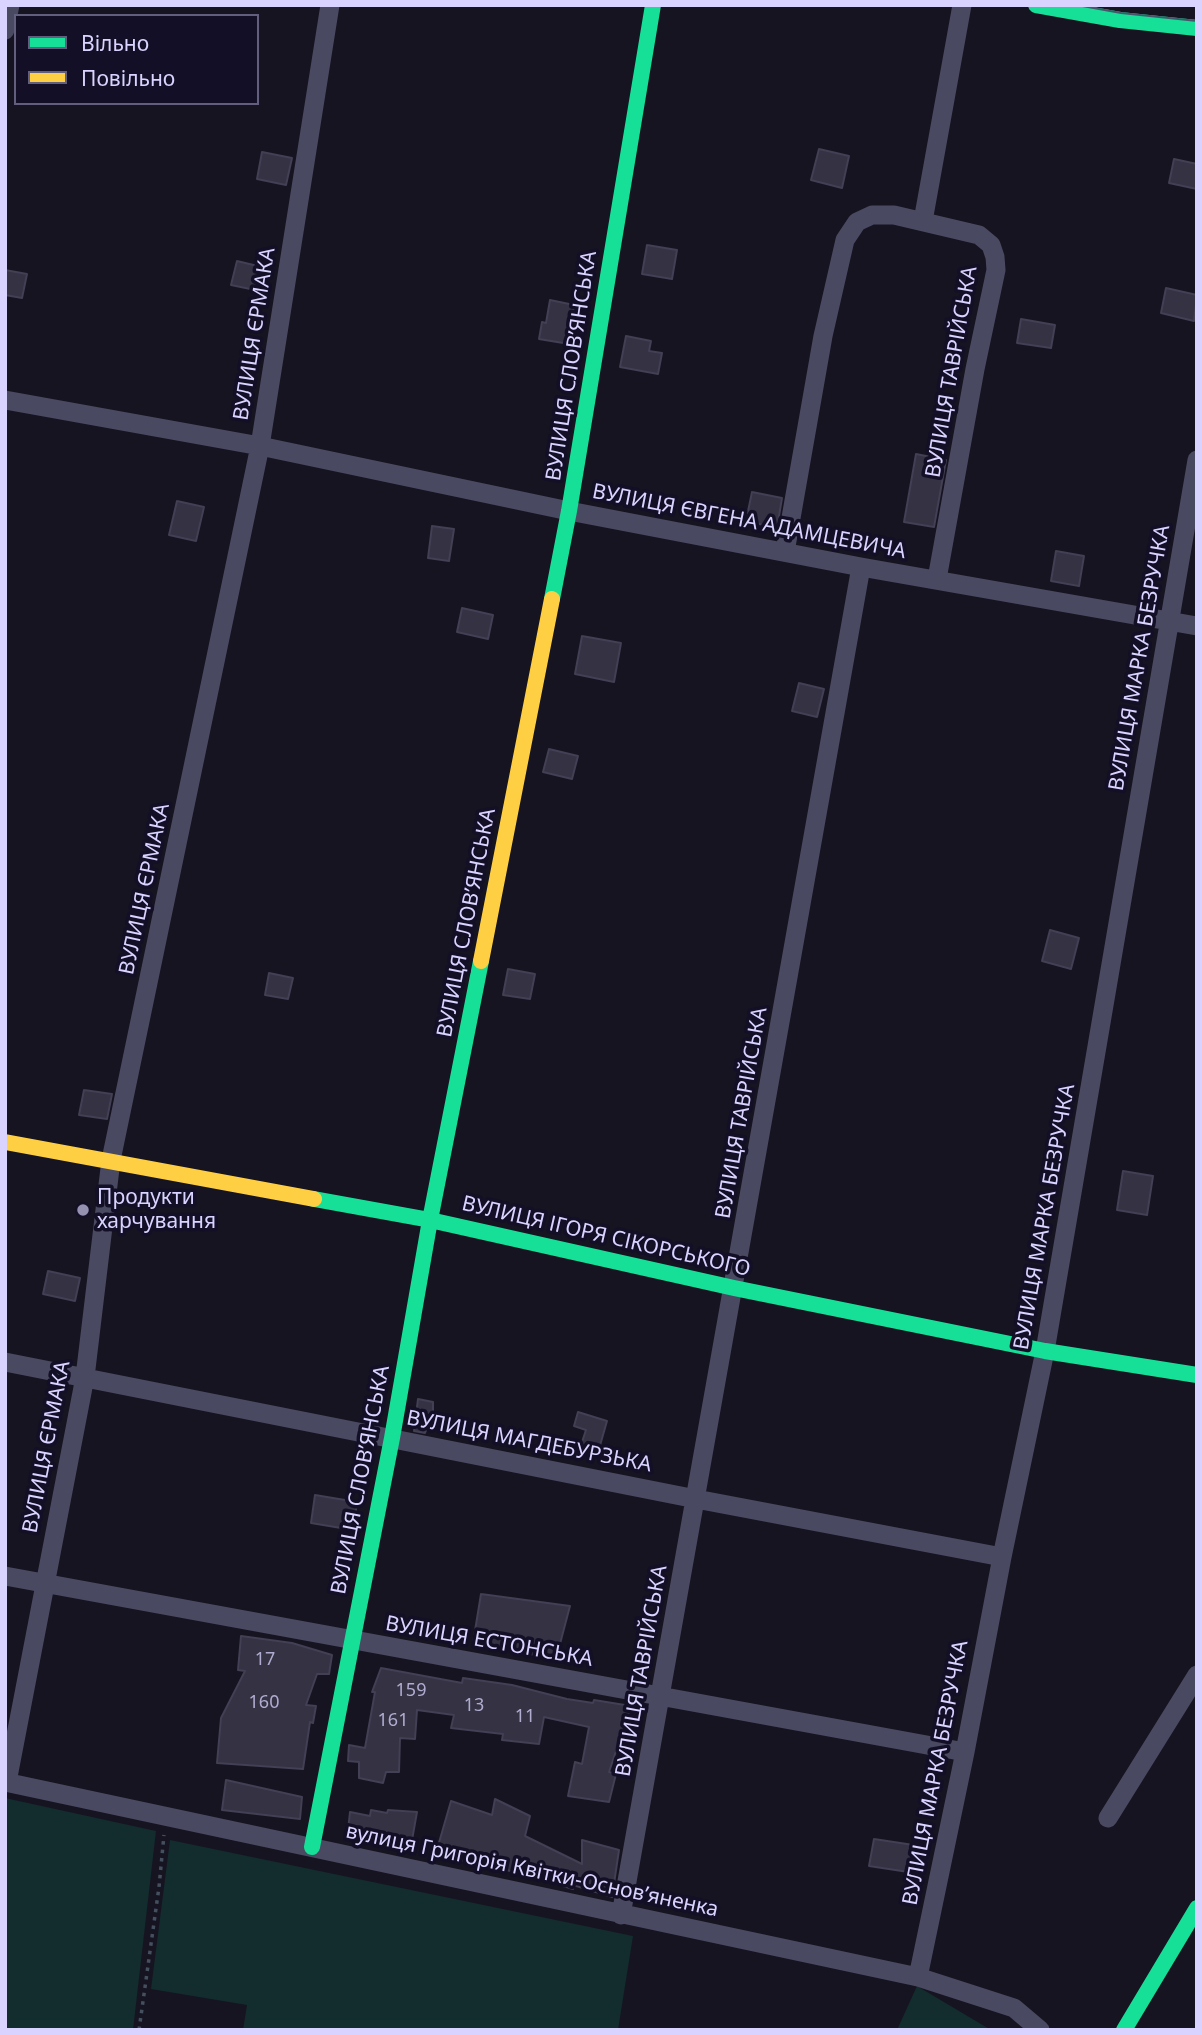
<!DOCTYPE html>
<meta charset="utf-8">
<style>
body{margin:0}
#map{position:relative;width:1202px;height:2035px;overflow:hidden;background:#161421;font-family:"Noto Sans",sans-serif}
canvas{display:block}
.frame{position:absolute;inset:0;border:7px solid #d9d4ff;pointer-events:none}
.legend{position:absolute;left:14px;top:14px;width:245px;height:91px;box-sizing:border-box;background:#130f26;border:2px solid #625e7d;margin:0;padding:9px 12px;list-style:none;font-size:21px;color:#d9d4ff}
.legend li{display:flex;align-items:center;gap:14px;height:35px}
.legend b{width:35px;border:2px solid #625e7d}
</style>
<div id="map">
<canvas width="1202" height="2035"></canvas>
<div class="frame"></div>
<ul class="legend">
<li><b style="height:9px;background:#16e098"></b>Вільно</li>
<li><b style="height:9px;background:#ffcf43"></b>Повільно</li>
</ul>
</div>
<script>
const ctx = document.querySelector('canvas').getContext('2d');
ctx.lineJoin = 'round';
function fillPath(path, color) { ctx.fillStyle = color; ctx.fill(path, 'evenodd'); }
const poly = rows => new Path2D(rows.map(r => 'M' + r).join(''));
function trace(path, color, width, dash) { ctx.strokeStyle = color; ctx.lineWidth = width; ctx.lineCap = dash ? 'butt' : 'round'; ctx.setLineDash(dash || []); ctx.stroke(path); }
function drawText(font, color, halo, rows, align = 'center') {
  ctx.font = font + ' "Noto Sans",sans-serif'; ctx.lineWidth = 7; ctx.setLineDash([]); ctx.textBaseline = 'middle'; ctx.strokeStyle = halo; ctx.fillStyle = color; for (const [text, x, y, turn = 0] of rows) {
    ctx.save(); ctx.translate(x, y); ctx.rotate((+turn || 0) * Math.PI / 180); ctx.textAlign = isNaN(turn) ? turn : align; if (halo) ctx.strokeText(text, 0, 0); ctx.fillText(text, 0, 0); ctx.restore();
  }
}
fillPath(poly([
 [5,1798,156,1831,133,2030,5,2030],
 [170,1840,633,1936,618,2030,243,2030,247,2005,151,1989],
 [917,1986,991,2030,897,2030]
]), '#132c2d');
const building = poly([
 [819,149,849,156,842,188,811,180,819,149],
 [262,152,292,158,286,185,257,179,262,152],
 [1174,159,1197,164,1197,189,1169,183,1174,159],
 [647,245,677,250,672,279,642,274,647,245],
 [237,261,266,268,260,291,231,285,237,261],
 [5,270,27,274,22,298,5,295,5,270],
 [1166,288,1197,295,1194,321,1161,313,1166,288],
 [550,300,574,305,569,344,539,339,542,322,546,323,550,300],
 [1021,319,1055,325,1051,348,1017,343,1021,319],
 [626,336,651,341,649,351,662,353,658,374,620,367,626,336],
 [916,454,946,460,934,527,904,522,916,454],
 [752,492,782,498,777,528,746,521,752,492],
 [177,501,204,507,196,541,169,535,177,501],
 [432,526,454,529,449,561,428,558,432,526],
 [1056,551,1084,556,1079,586,1051,581,1056,551],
 [462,608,493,615,488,639,457,632,462,608],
 [582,636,621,643,614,682,575,674,582,636],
 [799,683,824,689,817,717,792,711,799,683],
 [549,749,578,756,572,779,543,772,549,749],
 [1050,930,1079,938,1071,969,1042,961,1050,930],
 [508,969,535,974,530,999,503,995,508,969],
 [269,973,293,978,288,999,265,995,269,973],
 [84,1090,112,1094,107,1119,79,1115,84,1090],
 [1123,1171,1153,1176,1147,1215,1117,1210,1123,1171],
 [48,1271,80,1278,75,1301,43,1294,48,1271],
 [418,1399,433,1402,433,1410,425,1433,414,1431,418,1399],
 [578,1412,607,1421,597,1456,579,1451,586,1430,574,1426,578,1412],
 [315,1495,357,1502,353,1530,311,1523,315,1495],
 [481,1594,570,1606,556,1659,524,1653,525,1650,473,1643,481,1594],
 [241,1636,292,1643,332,1655,329,1674,317,1674,306,1705,316,1706,313,1723,310,1722,303,1769,217,1763,221,1718,245,1671,238,1670,241,1636],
 [381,1668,462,1683,463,1678,512,1685,567,1699,593,1703,594,1700,631,1706,609,1772,616,1774,609,1802,568,1796,575,1762,582,1764,589,1727,544,1717,539,1744,502,1740,503,1734,451,1728,454,1715,417,1710,415,1739,400,1738,399,1772,386,1772,383,1783,359,1778,359,1762,348,1761,349,1745,365,1748,375,1692,372,1692,381,1668],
 [226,1780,302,1797,300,1819,222,1810,226,1780],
 [495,1799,530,1816,525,1836,582,1864,582,1840,619,1850,612,1897,573,1885,573,1889,537,1878,537,1876,479,1865,436,1853,451,1801,492,1815,495,1799],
 [371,1810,387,1813,388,1810,417,1812,412,1840,348,1830,350,1812,370,1816,371,1810],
 [874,1839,920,1846,915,1873,869,1866,874,1839]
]);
fillPath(building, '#343243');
trace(building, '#433f54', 2);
trace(poly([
 [139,2030,159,1887,164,1835]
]), '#44505f', 3.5, [3.5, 5]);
trace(poly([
 [5,30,10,5],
 [923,221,962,5],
 [5,400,260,446,569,511,861,567,1197,626],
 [785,552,823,336,845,240,857,222,872,215,894,215,979,235,991,245,995,257,996,270,975,369,937,579],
 [5,1362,696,1499,1002,1557],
 [5,1576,965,1752],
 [5,1782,918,1977,1014,2008,1040,2030],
 [7,1782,85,1377,111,1160,260,446,330,5],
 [1108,1818,1197,1675],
 [621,1915,861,567],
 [918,1977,965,1752,1002,1557,1045,1351,1197,460]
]), '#4a4962', 19);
trace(poly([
 [1036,5,1120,20,1197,28],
 [552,599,569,511,653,5],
 [314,1199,430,1220,734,1288,1045,1351,1197,1375],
 [312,1847,392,1438,430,1220,481,961],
 [1124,2030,1197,1908]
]), '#16e098', 16);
trace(poly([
 [481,961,552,599],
 [5,1142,314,1199]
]), '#ffcf43', 16);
trace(poly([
 [1077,5,1121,13,1197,21]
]), '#43596b', 2);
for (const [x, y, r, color] of [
 [83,1210,7,"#9591b1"]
]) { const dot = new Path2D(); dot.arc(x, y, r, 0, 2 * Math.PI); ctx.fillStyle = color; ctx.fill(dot); trace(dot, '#130f26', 2.5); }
drawText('18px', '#b0acd0', null, [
 ["17",265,1660],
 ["159",411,1691],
 ["160",264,1703],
 ["13",474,1706],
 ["11",525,1717],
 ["161",393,1721]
]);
drawText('21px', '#d9d4ff', '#130f26', [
 ["ВУЛИЦЯ ЄРМАКА",255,334,-81],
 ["ВУЛИЦЯ СЛОВ’ЯНСЬКА",572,366,-81],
 ["ВУЛИЦЯ ТАВРІЙСЬКА",952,372,-80],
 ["ВУЛИЦЯ ЄВГЕНА АДАМЦЕВИЧА",749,522,11],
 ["ВУЛИЦЯ МАРКА БЕЗРУЧКА",1140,658,-80],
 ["ВУЛИЦЯ ЄРМАКА",145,889,-78],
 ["ВУЛИЦЯ СЛОВ’ЯНСЬКА",467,923,-79],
 ["ВУЛИЦЯ ТАВРІЙСЬКА",742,1113,-80],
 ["ВУЛИЦЯ МАРКА БЕЗРУЧКА",1045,1217,-80],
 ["ВУЛИЦЯ ІГОРЯ СІКОРСЬКОГО",606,1237,13],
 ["ВУЛИЦЯ МАГДЕБУРЗЬКА",529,1442,11],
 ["ВУЛИЦЯ ЄРМАКА",47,1447,-79],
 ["ВУЛИЦЯ СЛОВ’ЯНСЬКА",361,1480,-79],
 ["ВУЛИЦЯ ЕСТОНСЬКА",489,1642,10],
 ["ВУЛИЦЯ ТАВРІЙСЬКА",642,1671,-80],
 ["ВУЛИЦЯ МАРКА БЕЗРУЧКА",936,1773,-79],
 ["вулиця Григорія Квітки-Основʼяненка",532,1871,12]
]);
drawText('21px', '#d9d4ff', '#130f26', [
 ["Продукти",97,1198],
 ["харчування",97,1222]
], 'left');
</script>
